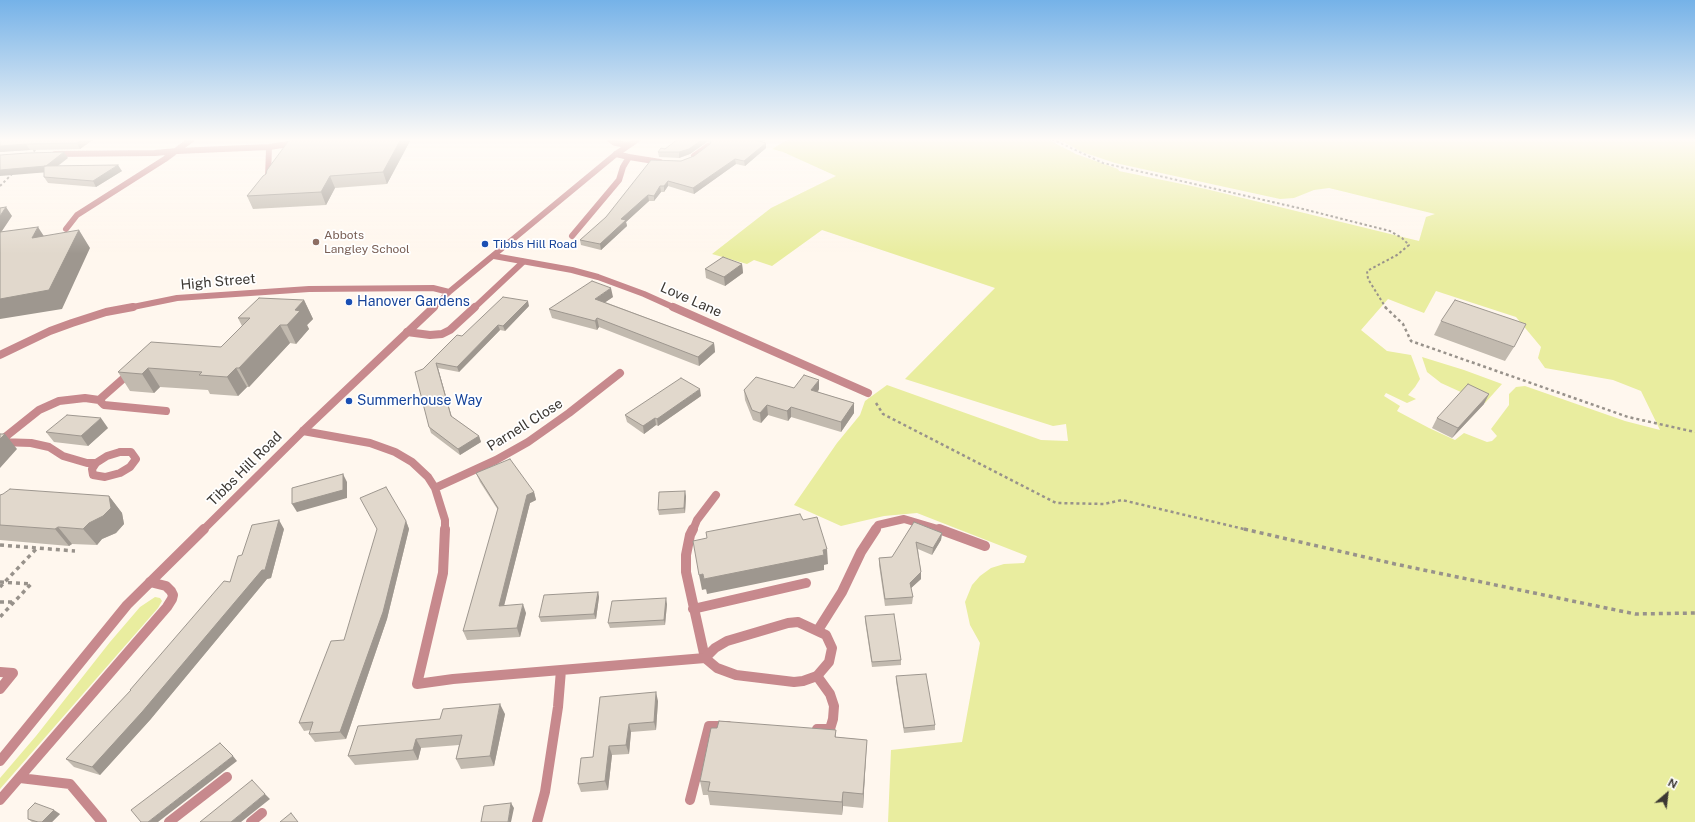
<!DOCTYPE html>
<style>
body{margin:0}
#map{position:relative;width:1695px;height:822px;overflow:hidden;background:#fff7ee;font-family:"Public Sans",sans-serif}
canvas{display:block}
.north{position:absolute;left:1647px;top:774px;width:40px;height:40px;-webkit-text-stroke:3px #fff;paint-order:stroke;rotate:28deg;font-size:11px;font-weight:700;line-height:16px;text-align:center;color:#3c3833}
.north::after{content:'';display:block;margin:auto;width:14px;height:18px;background:#3c3833;clip-path:polygon(50% 0,100% 100%,50% 72%,0 100%)}
</style>
<div id="map">
<canvas width="1695" height="822"></canvas>
<div class="north">N</div>
</div>
<script>
const ctx = document.querySelector('canvas').getContext('2d');
ctx.lineJoin = 'round';
function fillPath(path, color) { ctx.fillStyle = color; ctx.fill(path, 'evenodd'); }
const poly = rows => new Path2D(rows.map(r => 'M' + r).join(''));
function trace(path, color, width, dash) { ctx.strokeStyle = color; ctx.lineWidth = width; ctx.lineCap = dash ? 'butt' : 'round'; ctx.setLineDash(dash || []); ctx.stroke(path); }
function drawText(font, color, halo, rows, align = 'center') {
  ctx.font = font + ' "Public Sans",sans-serif'; ctx.lineWidth = 3.5; ctx.setLineDash([]); ctx.textBaseline = 'middle'; ctx.strokeStyle = halo; ctx.fillStyle = color; for (const [text, x, y, turn = 0] of rows) {
    ctx.save(); ctx.translate(x, y); ctx.rotate((+turn || 0) * Math.PI / 180); ctx.textAlign = isNaN(turn) ? turn : align; if (halo) ctx.strokeText(text, 0, 0); ctx.fillText(text, 0, 0); ctx.restore();
  }
}
fillPath(poly([
 [789,139,1047,139,1076,154,1118,169,1119,171,1206,189,1419,241,1426,217,1435,214,1329,188,1314,190,1294,198,1280,199,1115,163,1082,152,1058,139,1695,139,1695,822,888,822,891,750,962,742,980,643,970,625,965,602,972,585,980,576,991,568,1004,564,1024,563,1027,556,917,513,884,516,841,526,794,505,837,443,860,415,865,401,887,385,1041,440,1068,441,1066,424,1053,426,905,379,995,288,822,230,772,266,754,260,747,264,712,254,771,208,836,176,783,152,772,149],
 [1436,291,1516,317,1541,347,1538,358,1545,368,1613,380,1641,391,1660,430,1625,421,1525,386,1516,387,1509,394,1509,405,1491,429,1497,436,1492,441,1487,442,1464,433,1455,440,1429,428,1397,411,1400,406,1384,396,1386,393,1407,403,1416,399,1408,395,1415,387,1420,379,1411,355,1387,351,1361,330,1388,299,1424,313],
 [1422,357,1464,370,1502,384,1485,403,1441,383,1427,372],
 [155,597,160,598,162,601,158,608,0,789,0,778,36,736,110,642,140,607]
]), '#e9ed9f');
trace(poly([
 [1052,139,1103,163,1303,209,1390,231,1402,238,1409,245,1397,255,1367,271,1368,279,1386,308],
 [30,155,38,147],
 [0,186,13,173]
]), '#98928b', 2, [2.5, 2.5]);
trace(poly([
 [1385,307,1403,324,1411,341,1628,417,1695,432],
 [876,403,883,414,1056,503,1104,504,1122,500,1248,530]
]), '#98928b', 2.5, [3, 3]);
trace(poly([
 [1244,529,1395,564,1635,614,1695,613],
 [0,545,75,551],
 [0,582,31,584,0,617],
 [0,587,37,548],
 [0,602,13,602]
]), '#98928b', 3.5, [4, 4]);
trace(poly([
 [609,139,615,143,628,145],
 [177,151,269,147,296,143],
 [694,156,708,146],
 [629,157,660,162],
 [268,179,269,147],
 [572,236,619,180,623,167,629,157,616,154],
 [474,308,523,262]
]), '#c7898d', 6);
trace(poly([
 [407,332,430,335,442,334,450,330,475,307],
 [99,400,124,378],
 [0,441,39,410,59,401,85,398,99,400,104,405,166,411],
 [0,442,31,443,49,447,63,456,87,463,96,463],
 [120,452,131,452,136,459,130,467,120,473,105,477,93,475,92,469,96,463,107,456,120,452],
 [693,530,697,520,716,495],
 [875,530,878,525,904,519,941,530]
]), '#c7898d', 8);
trace(poly([
 [693,529,690,535,686,555,686,572,705,658],
 [939,529,985,546],
 [693,609,806,583],
 [818,630,842,592,861,552,876,529],
 [817,676,830,694,834,706,833,719,830,729,817,729],
 [20,778,70,784,102,822],
 [0,800,167,607,172,599,173,595,171,591,166,586,150,582],
 [690,800,709,726,728,726],
 [169,822,227,777],
 [251,822,262,813]
]), '#c7898d', 10);
trace(poly([
 [55,154,155,153,177,151],
 [66,229,77,215,165,159,192,139],
 [494,256,572,270,598,277,644,294,675,308]
]), '#c7898d', 6);
trace(poly([
 [673,307,868,393],
 [303,431,370,443,395,452,412,462,428,477,435,488,445,520,445,530],
 [435,488,496,460,528,442,569,413,620,373]
]), '#c7898d', 8);
trace(poly([
 [445,529,443,573,417,684,453,679,561,670,558,707,545,792,537,822],
 [798,622,826,635,832,648,829,662,817,676,803,681,794,682,736,675,717,668,705,658,715,648,727,641,788,623,798,622],
 [561,670,705,658],
 [0,672,13,673,0,689]
]), '#c7898d', 10);
trace(poly([
 [128,308,177,298,309,289,433,288,449,292],
 [433,308,449,292,616,154,638,139]
]), '#c7898d', 6);
trace(poly([
 [0,355,50,331,72,323,106,312,133,307],
 [203,530,303,431,434,307]
]), '#c7898d', 8);
trace(poly([
 [0,761,127,605,204,529]
]), '#c7898d', 10);
fillPath(poly([
 [0,139,99,139,94,139,80,149,30,150,0,152],
 [678,139,767,139,762,142,766,148,745,166,736,164,694,194,668,186,664,192,661,192,654,201,649,201,626,222,627,226,601,250,581,245,580,240,681,161,694,156,710,144,711,143,707,142,690,154,679,158,659,157,658,152,665,149],
 [410,141,387,184,335,188,326,205,253,209,247,196],
 [68,158,58,166,122,171,96,187,48,183,44,177,44,172],
 [742,264,743,273,725,286,706,278,705,269],
 [613,297,605,302,714,343,715,352,699,366,599,327,597,330,552,318,549,309],
 [304,300,313,319,307,325,309,329,296,344,290,343,249,387,247,387,238,396,210,394,208,390,160,387,154,393,130,391,118,372,221,347,242,326,238,318],
 [529,306,505,331,500,330,459,372,438,368,451,416,479,436,481,442,460,455,431,433,429,427,423,369,462,336],
 [1441,321,1514,347,1505,361,1434,335],
 [794,388,819,389,818,392,854,403,854,413,841,432,791,417,788,421,768,415,761,423,753,420,745,400,744,390],
 [701,396,658,426,656,425,644,434,627,422,625,415],
 [1484,404,1452,438,1432,428,1437,418],
 [108,428,88,446,54,442,46,432],
 [476,473,534,492,536,500,530,503,504,605,526,613,520,637,467,640,463,631,498,510,480,482],
 [0,495,109,496,122,513,124,524,116,533,102,539,97,545,72,544,69,546,0,540],
 [686,496,685,513,659,515,658,510],
 [406,521,409,529,387,619,346,739,315,742,309,734,311,730,304,731,299,723,344,640],
 [914,522,942,533,941,540,932,555,918,549,921,572,921,579,911,588,913,597,912,604,885,606,879,565,879,558,892,557],
 [284,529,271,578,267,579,150,720,100,775,74,767,66,759,131,691,130,690,230,582,242,555],
 [598,592,599,597,596,619,541,622,539,617],
 [667,604,665,625,610,628,608,623],
 [865,616,901,660,901,665,872,667,865,621],
 [896,676,935,725,935,730,904,733,896,681],
 [600,697,658,701,656,730,631,732,629,754,612,755,608,790,581,792,578,784,593,757],
 [505,714,494,766,461,769,456,759,459,745,421,748,418,760,355,765,348,756,440,719],
 [836,730,836,737,867,740,863,808,843,806,842,815,710,805,708,795,703,795,700,781],
 [60,814,52,822,32,822,28,819]
]), '#c2baaf');
fillPath(poly([
 [83,139,94,139,80,149,77,143],
 [401,139,410,139,410,141,387,184,383,172],
 [703,139,707,139,707,142,690,154,679,158,679,152],
 [757,139,767,139,755,146,755,140],
 [766,143,766,148,745,166,744,161],
 [26,144,30,150,0,152,0,146],
 [64,152,68,158,49,172,0,176,0,170],
 [735,159,736,164,694,194,693,188],
 [118,165,122,171,96,187,93,181],
 [330,176,335,188,326,205,321,192],
 [668,181,668,186,664,192,664,186],
 [660,186,661,192,654,201,654,196],
 [648,195,649,201,626,222,627,226,601,250,600,244,621,219],
 [6,207,12,216,0,234,0,216],
 [38,227,49,244,32,238],
 [79,230,90,248,62,309,0,319,0,299],
 [742,264,743,273,725,286,724,277],
 [611,288,613,297,597,308,595,299],
 [304,300,313,319,307,325,309,329,296,344,287,325,295,310],
 [528,301,529,306,505,331,503,326],
 [597,318,599,327,597,330,595,321],
 [280,325,290,343,249,387,239,368],
 [498,325,500,330,459,372,457,367],
 [714,343,715,352,699,366,698,357],
 [436,363,438,368,453,421,451,416],
 [148,368,160,387,154,393,142,374],
 [236,368,247,387,238,396,227,377],
 [819,380,819,389,812,400,811,390],
 [700,389,701,396,658,426,657,419],
 [1489,394,1484,404,1452,438,1458,428],
 [854,403,854,413,841,432,841,422],
 [767,405,768,415,761,423,760,413],
 [791,407,791,417,788,421,787,411],
 [101,418,108,428,88,446,81,436],
 [655,418,656,425,644,434,643,426],
 [5,434,17,449,0,468,0,439],
 [479,436,481,442,460,455,458,449],
 [343,474,347,482,347,498,297,512,292,504],
 [685,491,686,496,685,513,684,508],
 [534,492,536,500,530,503,502,614,499,606,527,495],
 [109,496,122,513,124,524,116,533,102,539,97,545,83,529],
 [279,520,284,529,271,578,267,579,150,720,100,775,92,767],
 [406,521,409,529,387,619,346,739,340,732],
 [58,527,72,544,69,546,55,529],
 [942,533,941,540,932,555,933,548],
 [827,549,828,564,824,565,824,570,707,594,704,579],
 [921,572,921,579,909,590,910,583],
 [703,574,706,589,702,590,699,575],
 [598,592,599,597,596,619,594,614],
 [666,598,667,604,665,625,664,620],
 [523,604,526,613,520,637,517,628],
 [656,692,658,701,656,730,654,722],
 [500,704,505,714,494,766,490,756],
 [629,724,631,732,629,754,626,745],
 [416,739,421,748,418,760,413,750],
 [867,740,866,754,863,808,863,794],
 [609,746,612,755,608,790,605,781],
 [233,756,237,761,158,822,148,822],
 [843,792,843,806,842,815,842,802],
 [265,794,270,799,241,822,231,822],
 [511,803,514,808,511,822,508,822],
 [54,810,60,814,52,822,42,822]
]), '#9e978f');
const building = poly([
 [0,139,83,139,77,143,26,144,0,146,0,139],
 [290,139,401,139,383,172,330,176,321,192,247,196,263,176,266,174,267,170,290,139],
 [678,139,703,139,689,149,679,152,658,152,661,148,665,149,678,139],
 [711,139,757,139,755,140,766,143,744,161,735,159,693,188,668,181,664,186,660,186,654,196,648,195,621,219,626,220,600,244,580,240,606,217,651,160,681,161,694,156,710,144,711,139],
 [64,152,46,166,0,170,0,155,27,153,64,152],
 [118,165,93,181,44,177,44,166,118,165],
 [6,207,0,216,0,208,6,207],
 [38,227,32,238,79,230,49,290,0,299,0,232,38,227],
 [723,257,742,264,724,277,705,269,723,257],
 [592,281,611,288,595,299,714,343,698,357,597,318,595,321,549,309,592,281],
 [503,297,528,301,503,326,498,325,457,367,436,363,451,416,479,436,458,449,429,427,415,372,423,369,457,335,462,336,503,297],
 [259,298,304,300,295,310,300,311,287,325,280,325,239,368,236,368,227,377,199,375,202,372,148,368,142,374,118,372,151,342,221,347,250,318,238,318,259,298],
 [1455,300,1526,324,1514,347,1441,321,1455,300],
 [804,375,819,380,811,390,854,403,841,422,791,407,787,411,767,405,760,413,752,410,744,390,756,377,794,388,804,375],
 [681,378,700,389,657,419,655,418,643,426,625,415,681,378],
 [1468,384,1489,394,1458,428,1437,418,1468,384],
 [67,415,101,418,81,436,46,432,67,415],
 [0,434,5,434,0,439,0,434],
 [510,459,534,492,527,495,499,606,523,604,517,628,463,631,498,508,476,473,510,459],
 [343,474,343,490,292,504,292,488,343,474],
 [386,487,406,521,383,612,340,732,309,734,313,722,299,723,331,641,344,640,377,529,360,498,386,487],
 [10,489,109,496,111,508,103,516,89,523,83,529,58,527,55,529,0,525,0,495,3,494,10,489],
 [685,491,684,508,658,510,659,492,685,491],
 [800,514,803,520,817,517,827,549,823,550,824,555,704,579,703,574,699,575,693,541,707,538,706,532,800,514],
 [279,520,265,570,262,570,142,712,92,767,66,759,131,690,130,690,224,581,230,582,238,556,242,555,252,525,279,520],
 [914,522,942,533,933,548,916,542,921,572,910,583,913,597,885,599,879,558,892,557,914,522],
 [598,592,594,614,539,617,544,595,598,592],
 [666,598,664,620,608,623,612,601,666,598],
 [894,614,901,660,872,662,865,616,894,614],
 [926,674,935,725,904,728,896,676,926,674],
 [656,692,654,722,629,724,626,745,609,746,605,781,578,784,581,758,593,757,600,697,656,692],
 [500,704,490,756,456,759,462,735,416,739,413,750,348,756,358,726,440,719,443,709,500,704],
 [719,721,836,730,835,737,867,740,863,794,843,792,842,802,708,791,710,782,700,781,711,728,717,728,719,721],
 [220,743,233,756,148,822,141,822,131,810,220,743],
 [252,780,265,794,231,822,200,822,252,780],
 [35,803,54,810,42,822,38,822,28,819,28,810,35,803],
 [511,803,508,822,481,822,484,806,511,803],
 [291,813,298,822,280,822,291,813]
]);
fillPath(building, '#e1d8cc');
trace(building, '#9e978f', 1);
const sky = ctx.createLinearGradient(0, 0, 0, 254);
sky.addColorStop(0, '#75b2e8');
sky.addColorStop(0.55, '#fffbf7');
sky.addColorStop(1, '#fffbf700');
ctx.fillStyle = sky;
ctx.fillRect(0, 0, 1695, 254);
for (const [x, y, r, color] of [
 [316,242,4,"#8d6e63"],
 [485,244,4,"#1a4fb4"],
 [349,302,4,"#1a4fb4"],
 [349,401,4,"#1a4fb4"]
]) { const dot = new Path2D(); dot.arc(x, y, r, 0, 2 * Math.PI); ctx.fillStyle = color; ctx.fill(dot); trace(dot, '#fff', 1.5); }
drawText('12px', '#785e54', '#fff', [
 ["Abbots",324,235],
 ["Langley School",324,249]
], 'left');
drawText('12px', '#164399', '#fff', [
 ["Tibbs Hill Road",493,244]
], 'left');
drawText('14px', '#3c3833', '#fff', [
 ["High Street",218,282,-5],
 ["Love Lane",691,300,24],
 ["Parnell Close",525,425,-32],
 ["Tibbs Hill Road",245,469,-45]
]);
drawText('14px', '#164399', '#fff', [
 ["Hanover Gardens",357,302],
 ["Summerhouse Way",357,401]
], 'left');
</script>
